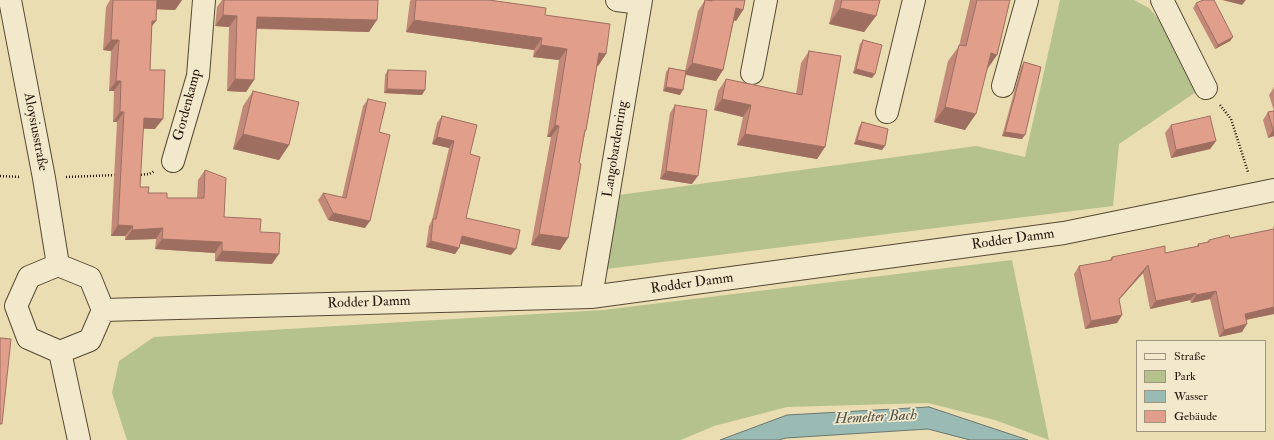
<!DOCTYPE html>
<meta charset="utf-8">
<style>
body{margin:0}
#map{position:relative;width:1274px;height:440px;overflow:hidden;background:#ebddb2;font-family:"IM FELL Double Pica",serif}
canvas{display:block}
.legend{position:absolute;left:1136px;top:340px;width:130px;height:92px;box-sizing:border-box;background:#f2e9cd;border:1px solid #a0957f;margin:0;padding:5px 7px;list-style:none;font-size:12px;color:#26160a}
.legend li{display:flex;align-items:center;gap:8px;height:20px}
.legend b{width:20px;border:1px solid #a0957f}
</style>
<div id="map">
<canvas width="1274" height="440"></canvas>
<ul class="legend">
<li><b style="height:5px;background:#f2e9cd"></b>Straße</li>
<li><b style="height:11px;background:#b5c28e"></b>Park</li>
<li><b style="height:11px;background:#9abab4"></b>Wasser</li>
<li><b style="height:11px;background:#e19f8b"></b>Gebäude</li>
</ul>
</div>
<script>
const ctx = document.querySelector('canvas').getContext('2d');
ctx.lineJoin = 'round';
function fillPath(path, color) { ctx.fillStyle = color; ctx.fill(path, 'evenodd'); }
const poly = rows => new Path2D(rows.map(r => 'M' + r).join(''));
function trace(path, color, width, dash) { ctx.strokeStyle = color; ctx.lineWidth = width; ctx.lineCap = dash ? 'butt' : 'round'; ctx.setLineDash(dash || []); ctx.stroke(path); }
function drawText(font, color, halo, rows, align = 'center') {
  ctx.font = font + ' "IM FELL Double Pica",serif'; ctx.lineWidth = 3.5; ctx.setLineDash([]); ctx.textBaseline = 'middle'; ctx.strokeStyle = halo; ctx.fillStyle = color; for (const [text, x, y, turn = 0] of rows) {
    ctx.save(); ctx.translate(x, y); ctx.rotate((+turn || 0) * Math.PI / 180); ctx.textAlign = isNaN(turn) ? turn : align; if (halo) ctx.strokeText(text, 0, 0); ctx.fillText(text, 0, 0); ctx.restore();
  }
}
fillPath(poly([
 [1060,0,1134,0,1149,8,1175,38,1199,90,1119,144,1113,206,606,269,619,195,976,146,1025,157],
 [1012,260,1049,440,995,420,928,403,787,407,714,426,681,440,127,440,112,393,119,361,154,337,603,310]
]), '#b5c28e');
const water = poly([
 [929,407,1028,440,970,440,928,429,786,438,778,440,720,440,787,415,929,407]
]);
fillPath(water, '#9abab4');
trace(water, '#6c7870', 1);
const minor = poly([
 [10,0,44,178,58,265],
 [617,0,640,3],
 [1162,0,1206,88],
 [752,73,766,0],
 [1003,86,1027,0],
 [887,112,914,0],
 [173,161,198,76,204,0],
 [58,265,90,278,103,310,90,340,60,352,28,338,16,306,29,277,58,265],
 [591,297,641,0],
 [103,310,591,297,1064,233,1274,190],
 [60,352,79,440]
]);
trace(minor, '#574834', 24);
trace(poly([
 [1220,105,1231,119,1248,172],
 [138,175,149,174,155,171],
 [0,176,21,177],
 [66,177,117,175]
]), '#26160a', 2.5, [1, 2]);
trace(minor, '#f2e9cd', 22);
fillPath(poly([
 [110,0,182,0,175,10,156,9,156,21,152,26,150,70,155,129,143,129,140,187,148,193,167,198,197,198,198,180,205,170,224,217,260,232,272,264,215,261,215,253,155,249,156,239,125,240,125,236,111,236,117,122,113,122,114,91,109,91,111,51,103,50,106,7],
 [222,0,378,0,369,32,256,29,254,80,246,92,227,91,229,27,215,26,217,7],
 [411,0,489,0,545,15,606,54,598,66,597,66,586,130,585,133,579,163,568,238,560,250,531,245,551,137,547,137,559,60,533,57,534,50,406,32,410,1],
 [705,0,745,0,743,10,736,21,734,20,723,70,716,81,686,75,680,95,663,91,666,72,669,68,685,71,698,11],
 [835,0,880,0,876,16,864,32,829,24],
 [970,0,1010,0,997,55,987,70,965,130,934,122,948,61,959,46],
 [1196,3,1233,37,1230,41,1215,49,1193,8],
 [863,40,872,78,853,73,860,44],
 [809,51,825,147,817,159,737,145,743,117,714,110,718,91,726,79,796,94,801,63],
 [1024,62,1022,139,1002,136,1021,67],
 [388,70,422,95,384,93,385,75],
 [1274,87,1274,136,1268,138,1263,120,1268,112,1274,111,1269,95],
 [253,91,289,145,279,160,233,149,243,106],
 [368,99,379,132,365,228,328,220,318,200,323,193,342,197,363,106],
 [675,105,692,184,660,179,670,113],
 [442,116,470,154,466,218,511,255,460,243,459,248,455,254,426,247,429,226,432,220,449,148,432,144,437,123],
 [862,122,882,150,854,144,859,127],
 [1171,125,1216,141,1210,149,1171,158,1165,133],
 [1274,226,1274,314,1246,320,1242,332,1219,337,1210,299,1191,303,1190,300,1150,309,1143,273,1119,300,1122,315,1117,323,1085,329,1074,274,1079,266,1109,261,1112,257,1165,253,1197,246,1198,244,1207,242,1209,240,1230,238,1274,229,1273,227]
]), '#c28978');
fillPath(poly([
 [155,0,182,0,175,10,149,9],
 [1222,0,1246,0,1242,5],
 [736,8,743,10,736,21,729,19],
 [840,8,876,16,864,32,829,24],
 [223,15,237,16,229,27,215,26],
 [257,17,377,20,369,32,249,28],
 [414,20,542,38,534,50,406,32],
 [152,21,156,21,148,31],
 [1233,37,1230,41,1215,49,1218,45],
 [111,40,119,40,111,51,103,50],
 [541,45,567,49,559,60,533,57],
 [599,53,606,54,598,66,591,65],
 [991,53,997,55,986,70],
 [692,63,723,70,716,81,684,74],
 [856,69,875,74,872,78,853,73],
 [235,79,254,80,246,92,227,91],
 [116,81,121,81,114,91,109,91],
 [666,87,683,90,680,95,663,91],
 [387,89,425,90,422,95,384,93],
 [722,99,751,105,743,117,714,110],
 [945,107,976,114,965,130,934,122],
 [120,112,124,112,117,122,113,122],
 [144,118,163,119,155,129,137,128],
 [555,125,559,126,551,137,547,137],
 [1273,130,1274,130,1274,136,1268,138],
 [1005,132,1025,135,1022,139,1002,136],
 [243,134,289,145,279,160,233,149],
 [745,134,825,147,817,159,737,145],
 [437,137,454,141,449,148,432,144],
 [857,140,885,146,882,150,854,144],
 [1216,141,1210,149,1171,158,1176,150],
 [666,171,698,176,692,184,660,179],
 [333,213,370,221,365,228,328,220],
 [118,225,133,226,125,236,111,236],
 [163,228,156,239,125,240,132,230],
 [539,234,568,238,560,250,531,245],
 [462,236,516,249,511,255,457,243],
 [162,239,222,242,215,253,155,249],
 [431,241,459,248,455,254,426,247],
 [222,251,279,254,272,264,215,261],
 [1148,265,1143,273,1113,306,1119,299],
 [1216,291,1210,299,1191,303,1196,295],
 [1196,293,1190,300,1150,309,1156,301],
 [1274,307,1274,314,1239,321,1245,314],
 [1122,315,1117,323,1085,329,1091,321],
 [1247,324,1242,332,1219,337,1224,330]
]), '#9e6f61');
const building = poly([
 [113,0,157,0,156,21,152,21,150,70,165,70,163,119,144,118,140,187,149,187,148,193,167,193,167,198,204,198,205,170,226,178,224,217,261,219,260,232,280,233,279,254,222,251,222,242,162,239,163,228,132,230,133,226,118,225,124,112,120,112,121,81,116,81,119,40,111,40,113,0],
 [224,0,378,0,377,20,257,17,254,80,235,79,237,16,223,15,224,0],
 [416,0,489,0,546,8,545,15,610,24,606,54,599,53,586,130,585,130,579,163,581,164,568,238,539,234,559,126,555,125,567,49,541,45,542,38,414,20,416,0],
 [705,0,712,1,712,0,745,0,743,10,736,8,723,70,692,63,705,0],
 [842,0,880,0,876,16,840,8,842,0],
 [977,0,1010,0,997,55,991,53,976,114,945,107,959,45,966,46,977,0],
 [1203,0,1214,0,1233,37,1218,45,1196,3,1203,0],
 [863,40,882,45,875,74,856,69,863,40],
 [809,51,841,56,825,147,745,134,751,105,722,99,726,79,802,95,809,51],
 [1024,62,1041,67,1025,135,1005,132,1024,62],
 [669,68,686,71,683,90,666,87,669,68],
 [388,70,426,71,425,90,387,89,388,70],
 [253,91,299,102,289,145,243,134,253,91],
 [368,99,386,103,379,132,390,135,370,221,333,213,323,193,346,198,368,99],
 [675,105,707,110,698,176,666,171,675,105],
 [1274,111,1274,130,1273,130,1268,112,1274,111],
 [442,116,477,125,470,154,480,157,466,218,520,230,516,249,462,236,459,248,431,241,433,219,436,219,454,141,437,137,442,116],
 [1210,116,1216,141,1176,150,1171,125,1210,116],
 [862,122,888,129,885,146,857,140,862,122],
 [1274,229,1274,307,1245,314,1247,324,1224,330,1216,291,1196,295,1196,293,1156,301,1148,265,1119,299,1122,315,1091,321,1079,266,1112,260,1112,257,1165,246,1165,253,1199,246,1198,244,1209,242,1209,240,1229,235,1230,238,1274,229],
 [0,338,11,339,2,424,0,424,0,338]
]);
fillPath(building, '#e19f8b');
trace(building, '#9e6f61', 1);
drawText('14px', '#26160a', '#f2e9cd', [
 ["Gordenkamp",188,105,-75],
 ["Aloysiusstraße",35,132,79],
 ["Langobardenring",616,149,-81],
 ["Rodder Damm",1013,240,-8],
 ["Rodder Damm",692,284,-8],
 ["Rodder Damm",369,303,-2]
]);
drawText('italic 15px', '#4f4f46', '#f2e9cd', [
 ["Hemelter Bach",876,418,-3]
]);
</script>
